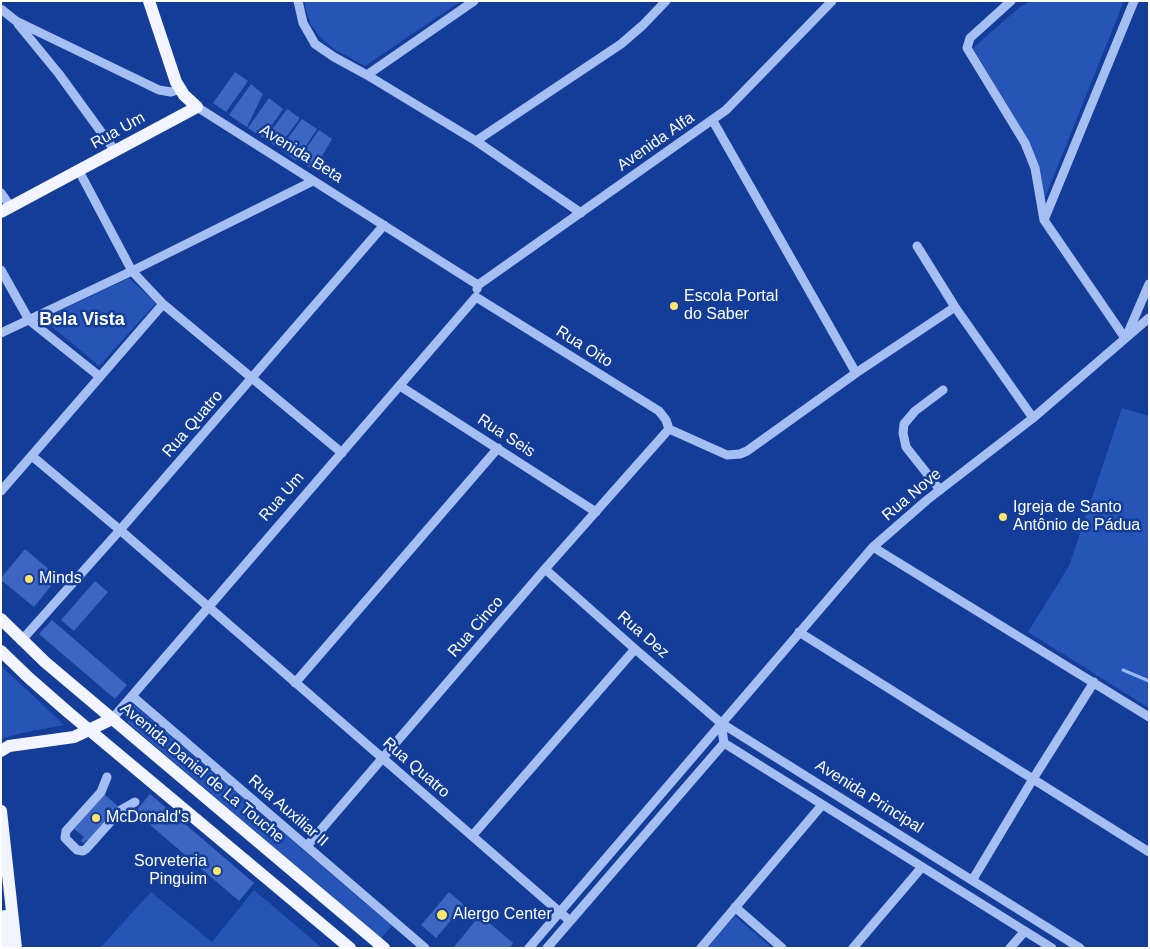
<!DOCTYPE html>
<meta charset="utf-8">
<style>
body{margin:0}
#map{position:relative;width:1150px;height:949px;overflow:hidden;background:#133d99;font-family:Helvetica,sans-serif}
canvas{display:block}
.frame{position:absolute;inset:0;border:2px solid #fff;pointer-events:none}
</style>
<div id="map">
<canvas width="1150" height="949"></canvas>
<div class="frame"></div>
</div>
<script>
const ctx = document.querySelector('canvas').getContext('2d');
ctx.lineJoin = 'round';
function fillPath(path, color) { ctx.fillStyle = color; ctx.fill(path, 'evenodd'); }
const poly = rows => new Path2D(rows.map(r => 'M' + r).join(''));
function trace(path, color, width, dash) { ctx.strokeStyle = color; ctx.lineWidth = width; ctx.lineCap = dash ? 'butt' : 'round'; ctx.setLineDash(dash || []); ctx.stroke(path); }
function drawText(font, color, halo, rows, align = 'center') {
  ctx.font = font + ' Helvetica,sans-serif'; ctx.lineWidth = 5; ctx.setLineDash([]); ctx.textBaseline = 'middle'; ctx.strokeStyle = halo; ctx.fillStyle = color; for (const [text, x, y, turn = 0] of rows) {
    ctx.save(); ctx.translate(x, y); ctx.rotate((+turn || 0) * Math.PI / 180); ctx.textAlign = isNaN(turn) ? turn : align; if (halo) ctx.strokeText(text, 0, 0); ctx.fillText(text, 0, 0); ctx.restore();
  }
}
fillPath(poly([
 [305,1,461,1,365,66,334,49,321,38,311,25,305,7],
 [1031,1,1124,1,1044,200,1039,169,1031,145,973,48,1021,6],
 [129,278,156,303,99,366,43,319],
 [1122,408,1149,416,1149,708,1028,632,1069,566],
 [1,666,27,690,64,725,22,733,1,739],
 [134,705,392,926,381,938,128,723,127,714],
 [254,890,322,948,100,948,151,892,212,942],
 [735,916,772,948,707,948]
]), '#2655b7');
trace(poly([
 [1123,670,1149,681]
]), '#98b8f6', 3);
fillPath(poly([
 [235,72,248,81,226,112,213,103],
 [251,84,263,94,247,127,229,115],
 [269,98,283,109,263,138,248,128],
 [287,109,300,118,278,148,265,139],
 [302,119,317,129,296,161,280,149],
 [319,130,332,139,314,170,298,160],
 [25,549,58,577,34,607,1,580,1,578],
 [95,581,108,592,74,631,61,620],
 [52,620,127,685,115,699,39,634],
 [104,794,119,807,89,842,86,840,84,843,81,841,84,837,74,829],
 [150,794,254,883,239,901,135,812],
 [449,892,464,905,436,938,421,925],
 [480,915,513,943,510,948,454,947]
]), '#3c66c1');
trace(poly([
 [298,1,303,23,315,44,334,57,367,75,476,141,581,213],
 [1011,1,970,38,967,48,1025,143,1035,168,1044,220,1125,338],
 [1,9,16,21,159,90,171,92,180,89],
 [18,24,59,74,115,151],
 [367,75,474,1],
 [197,107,478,285,477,289],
 [713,121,856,373],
 [476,141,621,44,643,25,666,1],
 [79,171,132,271,163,304,342,453],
 [1,193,11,207],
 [1044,220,1134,1],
 [917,246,955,307,1033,418],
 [1,270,29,320,99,376],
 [478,285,726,110,832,1],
 [476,297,659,411,666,420,669,429],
 [1,333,132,271,313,181],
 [1127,335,1149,284],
 [400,386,596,512],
 [669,429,727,455,740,454,747,451,856,373,955,307],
 [32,456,120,530,570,921],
 [940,490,906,447,903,433,904,424,915,411,943,390],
 [1,491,163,304],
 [873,547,1149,717],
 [545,569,635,649,721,723,1080,948],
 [799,632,1149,852],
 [21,641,120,530,384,225],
 [295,683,498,448],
 [132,696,425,948],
 [112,719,476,297],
 [724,743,1052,948],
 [107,777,101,792,66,831,65,838,77,850,83,851,86,849,121,810,135,802],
 [472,836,635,649],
 [307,846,545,569,669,429],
 [973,879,1033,779,1094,682],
 [735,907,782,948],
 [529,948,873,547,927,500,1033,418,1149,318],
 [547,948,724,743,721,723],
 [701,948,822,805],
 [853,948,922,867],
 [1010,948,1025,931]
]), '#a6bff3', 9);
trace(poly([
 [1,212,197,107,184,95,176,82,149,1],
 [1,619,45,662,384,948],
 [1,651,29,678,69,713,350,948],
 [1,751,9,746,74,737,112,719],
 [1,811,16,948],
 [4,948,6,934,5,916]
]), '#f2f5ff', 12);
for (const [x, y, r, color] of [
 [674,306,5,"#ffe668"],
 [1003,517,5,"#ffe668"],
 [29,579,5,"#ffe668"],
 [96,818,5,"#ffe668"],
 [217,871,5,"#ffe668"],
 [442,915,6,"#ffe668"]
]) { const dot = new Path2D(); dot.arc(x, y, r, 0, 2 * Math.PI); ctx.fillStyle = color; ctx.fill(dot); trace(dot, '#133d99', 2); }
drawText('16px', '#fff', '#133d99', [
 ["Rua Um",118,131,-29],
 ["Avenida Alfa",656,142,-35],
 ["Avenida Beta",301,154,32],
 ["Rua Oito",584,347,32],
 ["Rua Quatro",193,424,-49],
 ["Rua Seis",506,436,33],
 ["Rua Nove",912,495,-40],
 ["Rua Um",282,497,-49],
 ["Rua Cinco",476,627,-49],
 ["Rua Dez",643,635,41],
 ["Rua Quatro",416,768,41],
 ["Avenida Daniel de La Touche",202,773,40],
 ["Avenida Principal",869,797,32],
 ["Rua Auxiliar II",288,811,41]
]);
drawText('16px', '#fff', '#133d99', [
 ["Escola Portal",684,297],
 ["do Saber",684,315],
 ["Igreja de Santo",1013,508],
 ["Antônio de Pádua",1013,526],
 ["Minds",39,579],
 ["McDonald's",106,818],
 ["Sorveteria",207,862,"right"],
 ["Pinguim",207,880,"right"],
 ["Alergo Center",453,915]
], 'left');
drawText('bold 18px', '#fff', '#133d99', [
 ["Bela Vista",82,320]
]);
</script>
